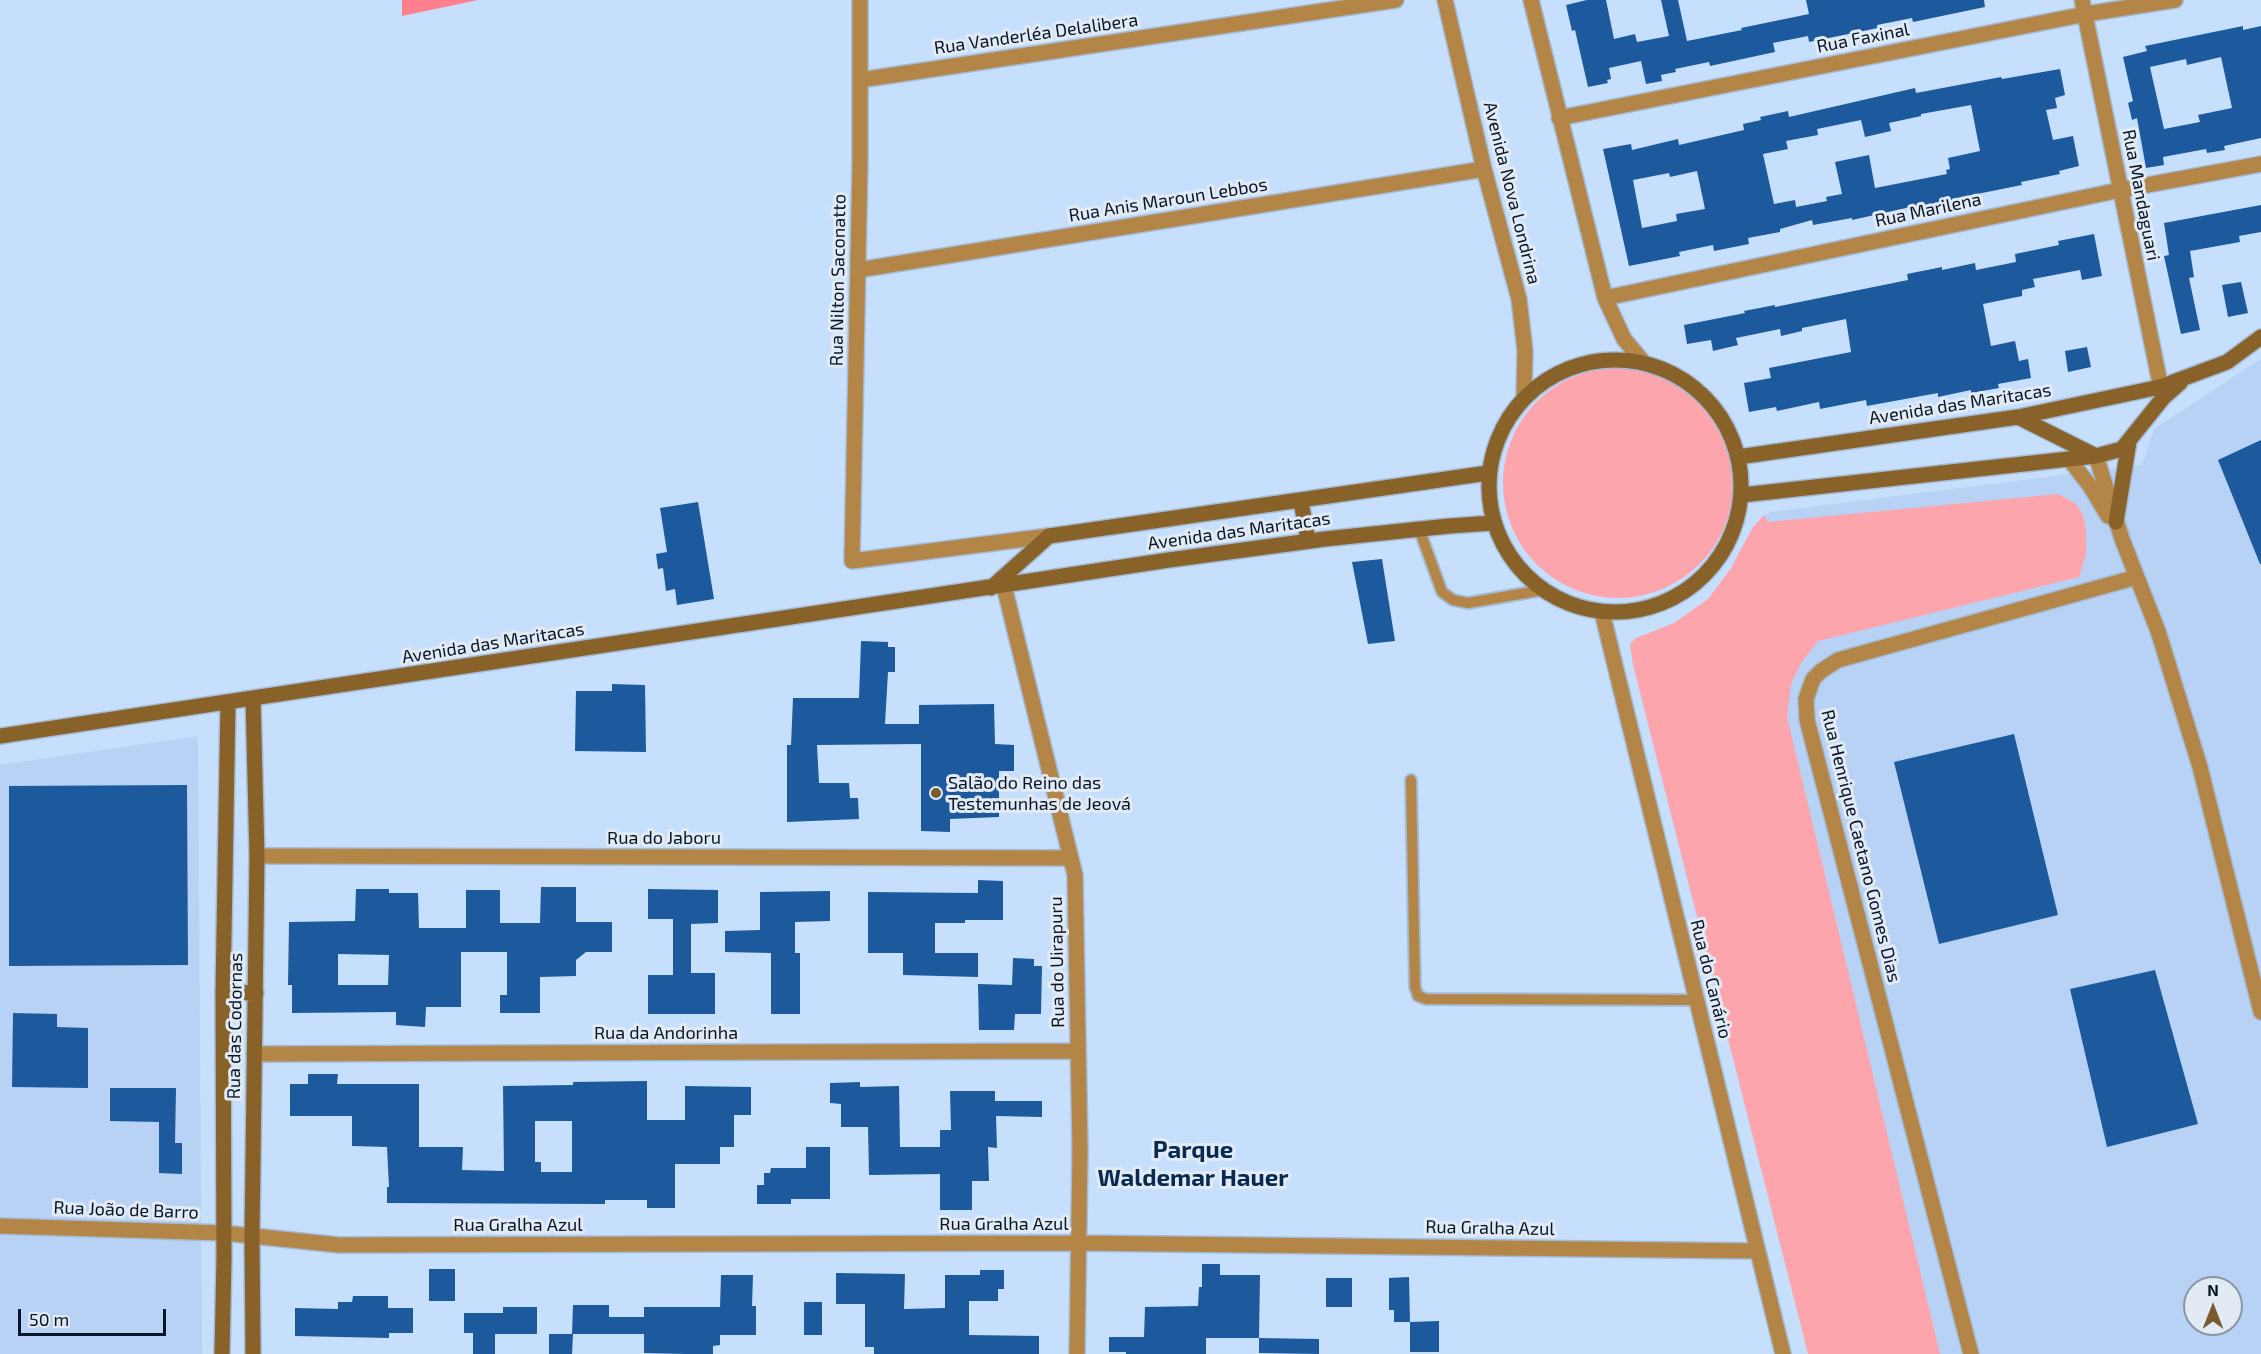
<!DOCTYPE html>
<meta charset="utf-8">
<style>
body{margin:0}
#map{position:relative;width:2261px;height:1354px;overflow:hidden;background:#c6dffd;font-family:"Exo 2",sans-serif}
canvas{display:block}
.north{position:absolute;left:2183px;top:1276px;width:60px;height:60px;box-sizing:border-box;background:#e2eaf4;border:2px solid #8a95a2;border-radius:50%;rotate:0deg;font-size:16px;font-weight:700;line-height:24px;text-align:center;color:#071527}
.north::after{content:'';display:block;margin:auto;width:21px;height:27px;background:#7a5b30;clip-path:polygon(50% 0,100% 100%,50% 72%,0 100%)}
.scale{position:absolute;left:18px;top:1309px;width:148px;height:27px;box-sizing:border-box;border:3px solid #071527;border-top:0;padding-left:8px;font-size:18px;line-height:21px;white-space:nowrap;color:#071527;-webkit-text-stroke:4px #e2eaf4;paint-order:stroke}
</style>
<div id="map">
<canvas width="2261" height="1354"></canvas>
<div class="north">N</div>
<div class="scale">50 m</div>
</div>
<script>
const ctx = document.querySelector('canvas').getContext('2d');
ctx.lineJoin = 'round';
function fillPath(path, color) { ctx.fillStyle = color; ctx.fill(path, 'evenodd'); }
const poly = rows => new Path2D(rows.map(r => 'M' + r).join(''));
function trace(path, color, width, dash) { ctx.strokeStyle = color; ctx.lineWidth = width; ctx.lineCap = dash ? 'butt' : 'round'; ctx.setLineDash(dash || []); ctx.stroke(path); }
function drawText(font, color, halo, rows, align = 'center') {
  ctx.font = font + ' "Exo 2",sans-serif'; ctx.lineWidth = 6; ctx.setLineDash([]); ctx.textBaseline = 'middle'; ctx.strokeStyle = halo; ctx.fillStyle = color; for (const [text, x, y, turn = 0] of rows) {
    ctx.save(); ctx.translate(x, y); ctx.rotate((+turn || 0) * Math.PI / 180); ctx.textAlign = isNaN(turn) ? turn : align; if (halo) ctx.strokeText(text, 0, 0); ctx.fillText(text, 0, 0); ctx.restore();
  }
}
fillPath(poly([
 [2261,359,2261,1354,1876,1354,1759,522,1770,512,2142,465,2154,429],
 [2195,1288,2231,1288,2231,1324,2195,1324],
 [198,736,202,1354,0,1354,0,765]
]), '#b7d2f4');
fillPath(poly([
 '1503 483a115 115 0 1 1 230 0a115 115 0 1 1-230 0Z',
 [2058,494,2076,504,2083,515,2086,531,2086,554,2079,577,1818,641,1801,663,1791,684,1787,717,1940,1354,1808,1354,1633,665,1630,644,1636,638,1674,623,1708,599,1731,568,1753,527,1764,515,1768,522]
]), '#fda5ad');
fillPath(poly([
 [402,0,478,0,402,16]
]), '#ff7f8f');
fillPath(poly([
 [1587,0,1606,0,1614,39,1635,34,1637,42,1669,36,1661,0,1678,0,1687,41,1742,30,1741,28,1809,14,1806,0,1984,0,1985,7,1913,22,1912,18,1877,25,1878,28,1809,42,1808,36,1773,43,1775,52,1710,66,1709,62,1675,69,1676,72,1661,75,1662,81,1646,84,1641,61,1609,68,1611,79,1607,80,1608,83,1588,87,1575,30,1572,31,1566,5],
 [2243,26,2243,30,2261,26,2261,138,2224,146,2225,150,2207,153,2206,149,2163,157,2164,165,2146,168,2137,118,2132,120,2128,103,2133,101,2123,57,2147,51,2145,46],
 [2221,57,2232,108,2198,115,2200,122,2164,129,2150,67,2186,59,2187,65],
 [2060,69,2065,95,2055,98,2057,108,2046,110,2053,140,2073,136,2079,166,2059,171,2060,174,2021,182,2022,185,1952,199,1952,201,1915,210,1915,206,1852,220,1852,218,1813,225,1812,220,1780,229,1780,232,1748,238,1749,244,1714,251,1713,245,1679,252,1680,256,1629,266,1603,149,1631,144,1632,150,1678,139,1679,145,1744,130,1743,124,1761,120,1760,117,1788,111,1789,117,1915,88,1916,93,2001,77,2002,79],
 [1971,105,1980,151,1948,158,1950,169,1946,170,1947,174,1875,188,1869,155,1835,162,1842,194,1826,197,1827,201,1796,207,1795,200,1774,204,1763,154,1788,149,1786,141,1818,135,1817,129,1861,120,1865,137,1891,131,1889,123,1921,116,1921,114],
 [1697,171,1705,209,1676,214,1677,221,1642,228,1633,180,1669,173,1670,177],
 [2261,205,2261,232,2239,236,2240,242,2190,251,2194,277,2189,278,2200,330,2181,334,2164,256,2169,255,2164,223],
 [2094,234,2102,276,2082,280,2080,270,2033,279,2035,287,2022,290,2022,296,1983,304,1991,346,2015,341,2019,361,2028,359,2031,378,1998,384,1999,388,1971,393,1971,390,1938,397,1938,393,1867,406,1866,400,1820,409,1819,402,1777,411,1776,407,1749,412,1744,383,1771,378,1769,368,1851,352,1846,319,1802,328,1802,331,1781,336,1780,329,1736,338,1738,345,1713,351,1711,340,1687,344,1684,325,1745,313,1744,311,1775,305,1775,307,1908,280,1907,274,1942,267,1942,270,1975,263,1976,270,2016,262,2015,254,2059,245,2058,241],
 [2241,282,2248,313,2228,317,2222,285],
 [2087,347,2091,367,2068,372,2065,351],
 [2261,440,2261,564,2260,564,2218,460],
 [698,502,714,599,677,605,675,589,666,591,663,568,658,569,656,554,667,552,660,508],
 [1382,559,1395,641,1368,644,1352,562],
 [861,641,888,642,888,647,895,647,895,672,888,672,885,724,919,724,919,705,994,704,995,744,1014,745,1014,771,999,771,999,817,950,819,950,832,921,831,921,744,817,745,819,783,849,783,850,798,858,798,859,819,787,822,787,745,791,745,793,698,859,698],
 [612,684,645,685,646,752,575,751,576,691,612,691],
 [2014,734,2058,915,1939,944,1894,762],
 [187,785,188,965,9,966,9,786],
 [978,880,1003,881,1003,920,965,920,965,923,935,923,935,953,978,953,978,977,903,975,903,953,868,953,868,892,978,893],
 [541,887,576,887,576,922,612,922,612,952,586,952,576,960,576,976,540,977,540,1013,500,1013,500,995,507,995,507,952,461,952,461,1007,426,1007,425,1027,396,1025,396,1012,292,1013,292,985,288,985,289,922,355,921,356,889,389,889,389,893,418,893,419,928,466,928,466,890,500,890,500,923,540,923],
 [338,954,389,955,388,985,338,985],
 [648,889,718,890,718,923,691,924,691,973,715,973,715,1014,648,1014,648,975,673,975,673,919,648,919],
 [830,891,830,921,795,922,795,953,800,953,800,1014,771,1014,771,953,725,952,725,931,760,930,760,892],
 [1013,958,1034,959,1034,966,1042,966,1041,1014,1015,1014,1014,1030,979,1030,978,984,1012,985],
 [2155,970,2198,1124,2107,1147,2070,989],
 [13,1013,57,1014,57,1027,88,1028,88,1088,12,1087],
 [308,1074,338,1074,337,1084,419,1084,419,1147,463,1147,462,1170,504,1171,503,1086,573,1085,573,1082,647,1081,647,1120,685,1120,685,1086,751,1087,751,1115,734,1115,734,1147,720,1147,720,1164,675,1164,675,1208,647,1208,647,1200,605,1200,605,1204,387,1203,387,1187,389,1187,387,1147,352,1146,352,1116,290,1116,290,1084,308,1084],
 [535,1121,572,1121,572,1172,541,1172,541,1162,535,1162],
 [860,1082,860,1087,899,1086,900,1147,940,1147,940,1130,951,1130,950,1091,995,1091,995,1101,1042,1101,1042,1117,996,1116,997,1148,988,1147,989,1181,972,1181,972,1210,940,1210,940,1174,869,1175,868,1127,841,1127,841,1104,830,1103,830,1083],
 [110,1088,176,1088,175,1143,182,1143,182,1174,159,1173,159,1122,110,1121],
 [806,1147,830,1147,830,1199,791,1199,791,1204,757,1204,757,1185,764,1185,764,1173,770,1173,771,1168,806,1168],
 [1202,1264,1220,1264,1220,1275,1260,1275,1259,1338,1206,1338,1206,1354,1126,1354,1126,1352,1109,1352,1109,1337,1144,1337,1145,1307,1198,1306,1199,1287,1202,1287],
 [429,1269,455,1269,455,1301,429,1301],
 [980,1270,1004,1270,1004,1289,998,1289,998,1301,969,1301,969,1335,1039,1336,1039,1354,874,1354,874,1347,865,1347,865,1304,836,1304,836,1273,905,1274,904,1309,945,1308,945,1275,980,1275],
 [721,1275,753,1275,752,1306,756,1306,756,1335,720,1335,720,1345,713,1346,713,1354,685,1354,644,1353,644,1334,573,1334,572,1354,549,1354,549,1334,572,1334,573,1305,609,1305,609,1317,644,1317,644,1307,720,1307],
 [1409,1277,1410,1322,1394,1322,1394,1310,1389,1310,1389,1278],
 [1326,1278,1352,1278,1352,1307,1326,1307],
 [353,1296,388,1296,388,1308,413,1308,413,1333,389,1333,389,1338,295,1336,295,1308,338,1309,338,1302,352,1302],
 [804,1302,822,1302,822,1335,804,1335],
 [503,1307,537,1307,537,1334,495,1334,495,1354,473,1354,473,1333,464,1333,464,1313,503,1313],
 [1439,1321,1439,1352,1410,1352,1410,1322],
 [1259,1338,1319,1339,1319,1354,1259,1353]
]), '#1d5a9d');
const lane = poly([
 [1419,529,1442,592,1453,600,1468,603,1543,590],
 [1411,780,1415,987,1418,996,1426,999,1696,1000]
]);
const street = poly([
 [860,0,860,162,852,561,1049,536],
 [1445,0,1484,169,1519,299,1525,351,1524,397],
 [1531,0,1605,298,1624,339,1644,363],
 [2082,0,2163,398],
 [860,80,1396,0],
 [1559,118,2086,14,2175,0],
 [858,270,1484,169],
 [1605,298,2120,190,2261,164],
 [2096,456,2122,539,2158,631,2200,767,2261,1012],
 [2069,459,2090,486,2108,516],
 [1002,578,1075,875,1080,1150,1077,1354],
 [1602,612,1783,1354],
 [257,856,1071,858],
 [254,1054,1078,1051],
 [0,1226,224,1233,339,1245,1079,1243,1757,1251],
 [1971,1354,1807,720,1806,699,1813,679,1821,671,1838,660,2137,577]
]);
const secondary = poly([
 '1489 486a126 126 0 1 1 252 0a126 126 0 1 1-252 0Z',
 [2018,417,2096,456],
 [1738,457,2018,417,2160,387,2227,362,2261,337],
 [1742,495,2096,456,2122,449,2163,398,2180,383],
 [1301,501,1308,541],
 [2116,522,2129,442],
 [991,588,1049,536,1488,473],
 [0,736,1169,560,1325,539,1449,526,1493,523],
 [223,992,256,993],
 [222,1354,224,1258,223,992,228,703],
 [253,1354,252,1236,257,856,253,698]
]);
trace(lane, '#a4bbd6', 14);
trace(street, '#a4bbd6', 18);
trace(secondary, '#a4bbd6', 18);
trace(lane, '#b38648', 10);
trace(street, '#b38648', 15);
trace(secondary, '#89622a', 15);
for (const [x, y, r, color] of [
 [936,793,6,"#7a5b30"]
]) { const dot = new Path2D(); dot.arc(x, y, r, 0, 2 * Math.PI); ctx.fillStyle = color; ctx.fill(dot); trace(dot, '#e2eaf4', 2); }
drawText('18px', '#071527', '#e2eaf4', [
 ["Rua Vanderléa Delalibera",1036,34,-8],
 ["Rua Faxinal",1863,38,-11],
 ["Avenida Nova Londrina",1512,193,76],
 ["Rua Mandaguari",2141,195,79],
 ["Rua Anis Maroun Lebbos",1168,200,-9],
 ["Rua Marilena",1928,210,-12],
 ["Rua Nilton Saconatto",838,280,-89],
 ["Avenida das Maritacas",1960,404,-9],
 ["Avenida das Maritacas",1239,531,-8],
 ["Avenida das Maritacas",493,643,-9],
 ["Rua do Jaboru",664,838],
 ["Rua Henrique Caetano Gomes Dias",1861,846,76],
 ["Rua do Uirapuru",1057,962,-91],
 ["Rua do Canário",1711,979,76],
 ["Rua das Codornas",235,1026,-89],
 ["Rua da Andorinha",666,1033],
 ["Rua João de Barro",126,1210,2],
 ["Rua Gralha Azul",1004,1224],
 ["Rua Gralha Azul",518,1225],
 ["Rua Gralha Azul",1490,1228,1]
]);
drawText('18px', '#071527', '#e2eaf4', [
 ["Salão do Reino das",948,783],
 ["Testemunhas de Jeová",948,804]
], 'left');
drawText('bold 24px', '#062a51', '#e2eaf4', [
 ["Parque",1193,1150],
 ["Waldemar Hauer",1193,1178]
]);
</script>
